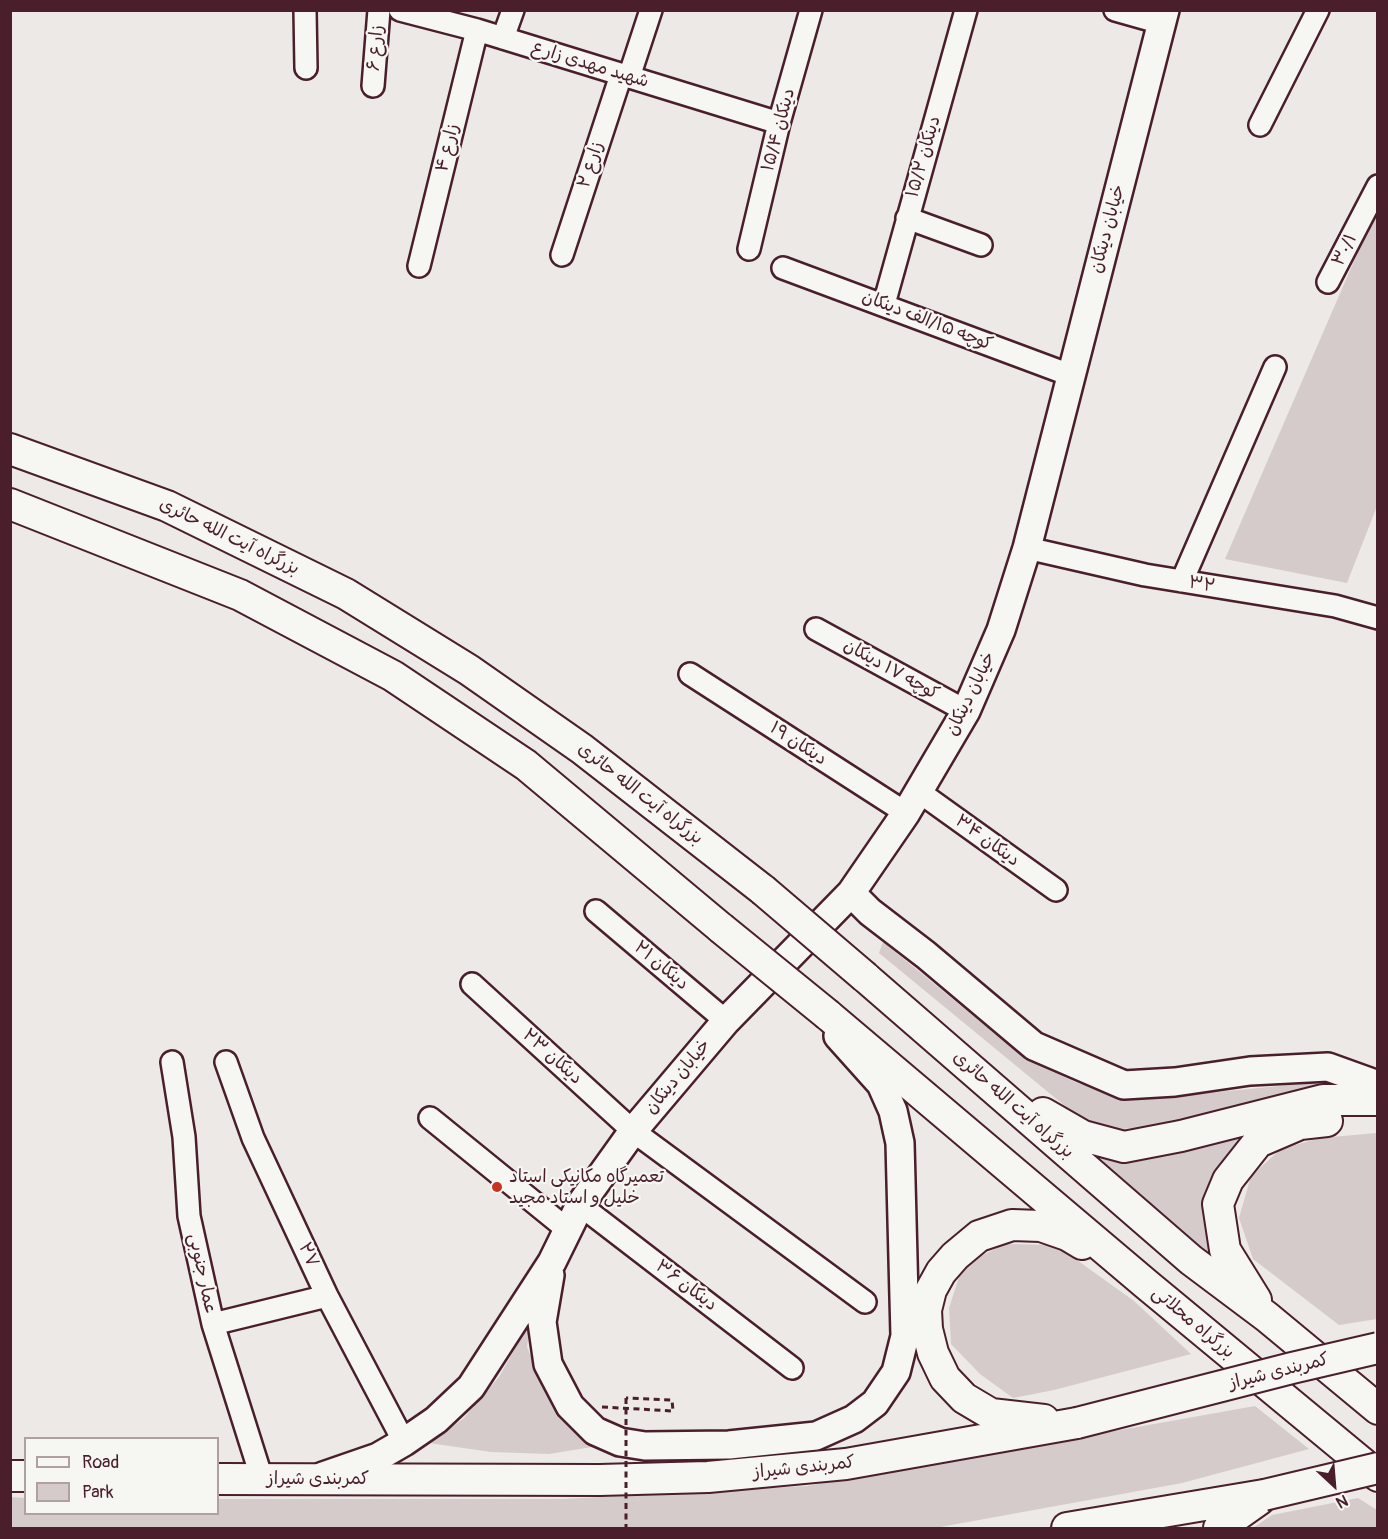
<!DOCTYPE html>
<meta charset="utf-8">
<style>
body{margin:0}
#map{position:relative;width:1388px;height:1539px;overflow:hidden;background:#ece9e6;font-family:Pangolin,sans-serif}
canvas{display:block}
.frame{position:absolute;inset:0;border:12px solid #4a1f2b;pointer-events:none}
.legend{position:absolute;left:24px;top:1437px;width:195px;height:78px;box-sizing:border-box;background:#f6f6f2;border:2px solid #b1a0a2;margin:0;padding:8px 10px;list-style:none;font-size:18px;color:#4a1f2b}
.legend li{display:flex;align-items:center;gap:12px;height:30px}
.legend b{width:30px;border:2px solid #b1a0a2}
.north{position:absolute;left:1304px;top:1455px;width:60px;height:60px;-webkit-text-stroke:4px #f6f6f2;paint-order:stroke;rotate:154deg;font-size:16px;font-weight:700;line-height:24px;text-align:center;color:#4a1f2b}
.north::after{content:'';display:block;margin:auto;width:21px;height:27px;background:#4a1f2b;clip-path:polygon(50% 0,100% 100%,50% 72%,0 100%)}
</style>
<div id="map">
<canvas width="1388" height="1539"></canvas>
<div class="frame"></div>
<ul class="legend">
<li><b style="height:8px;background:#f6f6f2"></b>Road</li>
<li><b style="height:16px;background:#d4cbca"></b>Park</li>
</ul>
<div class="north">N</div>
</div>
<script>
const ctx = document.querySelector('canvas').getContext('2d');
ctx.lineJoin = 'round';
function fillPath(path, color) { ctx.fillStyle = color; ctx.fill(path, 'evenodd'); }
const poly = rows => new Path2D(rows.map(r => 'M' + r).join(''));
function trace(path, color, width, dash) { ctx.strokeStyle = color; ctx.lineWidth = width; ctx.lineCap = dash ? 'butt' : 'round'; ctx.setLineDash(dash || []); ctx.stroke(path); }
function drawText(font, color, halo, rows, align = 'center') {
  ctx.font = font + ' Pangolin,"Playpen Sans Arabic",sans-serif'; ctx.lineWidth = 4.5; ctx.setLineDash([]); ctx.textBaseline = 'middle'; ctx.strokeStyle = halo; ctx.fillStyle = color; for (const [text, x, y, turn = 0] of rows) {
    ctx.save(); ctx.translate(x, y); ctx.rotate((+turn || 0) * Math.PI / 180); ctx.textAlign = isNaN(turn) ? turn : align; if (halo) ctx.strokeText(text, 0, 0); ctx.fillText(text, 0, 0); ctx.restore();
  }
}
fillPath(poly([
 [1377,208,1377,506,1347,583,1225,559],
 [883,942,1026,1059,1077,1083,1130,1097,1198,1094,1310,1083,1348,1087,1181,1125,1120,1129,1082,1120,879,953],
 [1252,1129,1209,1196,1207,1235,1215,1264,1104,1169,1096,1156,1138,1158,1203,1147],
 [1377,1133,1377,1319,1339,1325,1253,1259,1239,1218,1251,1176,1281,1149,1320,1138],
 [1005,1244,1056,1245,1134,1301,1191,1354,1054,1390,1013,1398,980,1374,951,1344,949,1308,963,1265],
 [530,1322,527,1347,545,1391,568,1423,598,1446,549,1454,491,1452,429,1443,463,1419,499,1377],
 [1255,1406,1309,1449,1182,1483,935,1528,11,1528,10,1497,25,1498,26,1514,218,1514,218,1499,564,1499,807,1486],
 [1358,1498,1377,1510,1377,1528,1253,1528,1272,1515]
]), '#d4cbca');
const minor = poly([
 [305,10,306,68],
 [400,10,477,30,779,123],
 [1115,10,1161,23],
 [503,38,513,10],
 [629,77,651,10],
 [373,86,379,10],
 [1260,125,1318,10],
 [907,218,981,245],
 [749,249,779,123,811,10],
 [562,255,621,75],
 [419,266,477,30],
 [783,268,1070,375],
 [1328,282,1378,186],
 [884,304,966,10],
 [1027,548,1145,575,1335,606,1378,618],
 [1182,581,1275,367],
 [816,629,966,711],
 [690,674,906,813],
 [918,791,1056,890],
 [596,911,726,1021],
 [472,984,633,1131,865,1302],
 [172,1062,184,1137,189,1216,213,1324,262,1479],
 [226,1062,253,1138,327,1296,404,1442],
 [430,1118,568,1230],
 [580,1205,792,1368],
 [213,1324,327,1296]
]);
const major = poly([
 [851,893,870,912,926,955,1034,1046,1124,1085,1175,1082,1250,1071,1328,1067,1378,1085],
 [550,1275,542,1322,548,1364,570,1406,595,1431,620,1442,645,1446,729,1445,816,1436,854,1419,875,1403,896,1372,905,1336,900,1143,893,1111,881,1084,838,1036],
 [323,1476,378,1457,404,1442,436,1420,471,1387,552,1262,580,1205,633,1131,726,1021,851,893,906,813,966,711,1001,630,1027,548,1165,10]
]);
const highway = poly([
 [10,449,167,506,346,594,469,670,582,749,763,890],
 [10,504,240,595,393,676,526,765,721,928],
 [865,977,1191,1260,1267,1317,1378,1409],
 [828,1015,1146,1284,1378,1476],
 [1043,1113,1083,1136,1124,1147,1181,1136,1323,1100,1378,1100],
 [1256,1300,1225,1250,1218,1204,1228,1180,1258,1142,1300,1124,1327,1121],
 [1044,1420,991,1414,964,1398,945,1378,933,1353,927,1329,926,1310,931,1290,941,1272,955,1256,979,1236,1012,1225,1041,1226,1067,1235,1082,1244],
 [10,1476,26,1476],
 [218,1479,600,1480,708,1477,846,1464,1077,1423],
 [1067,1528,1264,1495],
 [1219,1528,1260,1499]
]);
trace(minor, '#4a1f2b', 26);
trace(major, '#4a1f2b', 32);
trace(highway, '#4a1f2b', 34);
trace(poly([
 [602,1407,673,1411,672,1400,626,1398]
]), '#4a1f2b', 3, [6, 4.5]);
trace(minor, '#f6f6f2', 21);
trace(major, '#f6f6f2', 27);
trace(highway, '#f6f6f2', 30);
const highwayBridge = poly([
 [763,890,865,977],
 [721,928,828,1015],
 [1077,1423,1292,1368,1378,1348],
 [1264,1495,1378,1468]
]);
trace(highwayBridge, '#4a1f2b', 34, []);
trace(poly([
 [626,1398,626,1528]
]), '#4a1f2b', 3, [6, 4.5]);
trace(highwayBridge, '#f6f6f2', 30);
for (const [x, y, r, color] of [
 [497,1187,6,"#c8321e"]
]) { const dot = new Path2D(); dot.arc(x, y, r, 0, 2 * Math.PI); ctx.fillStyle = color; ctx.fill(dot); trace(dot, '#f6f6f2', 2); }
drawText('18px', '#4a1f2b', '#f6f6f2', [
 ["۶ زارع",376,48,-85],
 ["شهید مهدی زارع",590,65,17],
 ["۱۵/۴ دینکان",779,130,-75],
 ["۴ زارع",448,148,-76],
 ["۱۵/۲ دینکان",924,157,-74],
 ["۲ زارع",591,165,-72],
 ["خیابان دینکان",1108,229,-75],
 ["۳۰/۱",1345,250,-63],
 ["کوچه ۱۵/الف دینکان",927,321,21],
 ["بزرگراه آیت الله حائری",229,537,26],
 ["۳۲",1202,585,9],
 ["کوچه ۱۷ دینکان",891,670,29],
 ["خیابان دینکان",971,694,-64],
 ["۱۹ دینکان",798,744,33],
 ["بزرگراه آیت الله حائری",640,794,38],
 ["۳۴ دینکان",987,841,36],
 ["۲۱ دینکان",661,966,40],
 ["۲۳ دینکان",552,1057,42],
 ["خیابان دینکان",678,1077,-50],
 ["بزرگراه آیت الله حائری",1013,1105,41],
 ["۲۷",308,1255,65],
 ["عمار جنوبی",202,1274,78],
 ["۳۶ دینکان",686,1286,37],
 ["بزرگراه محلاتی",1193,1323,40],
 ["کمربندی شیراز",1279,1372,-14],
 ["کمربندی شیراز",804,1468,-6],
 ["کمربندی شیراز",318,1479]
]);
drawText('18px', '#4a1f2b', '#f6f6f2', [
 ["تعمیرگاه مکانیکی استاد",509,1177],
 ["خلیل و استاد مجید",509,1198]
], 'left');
</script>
